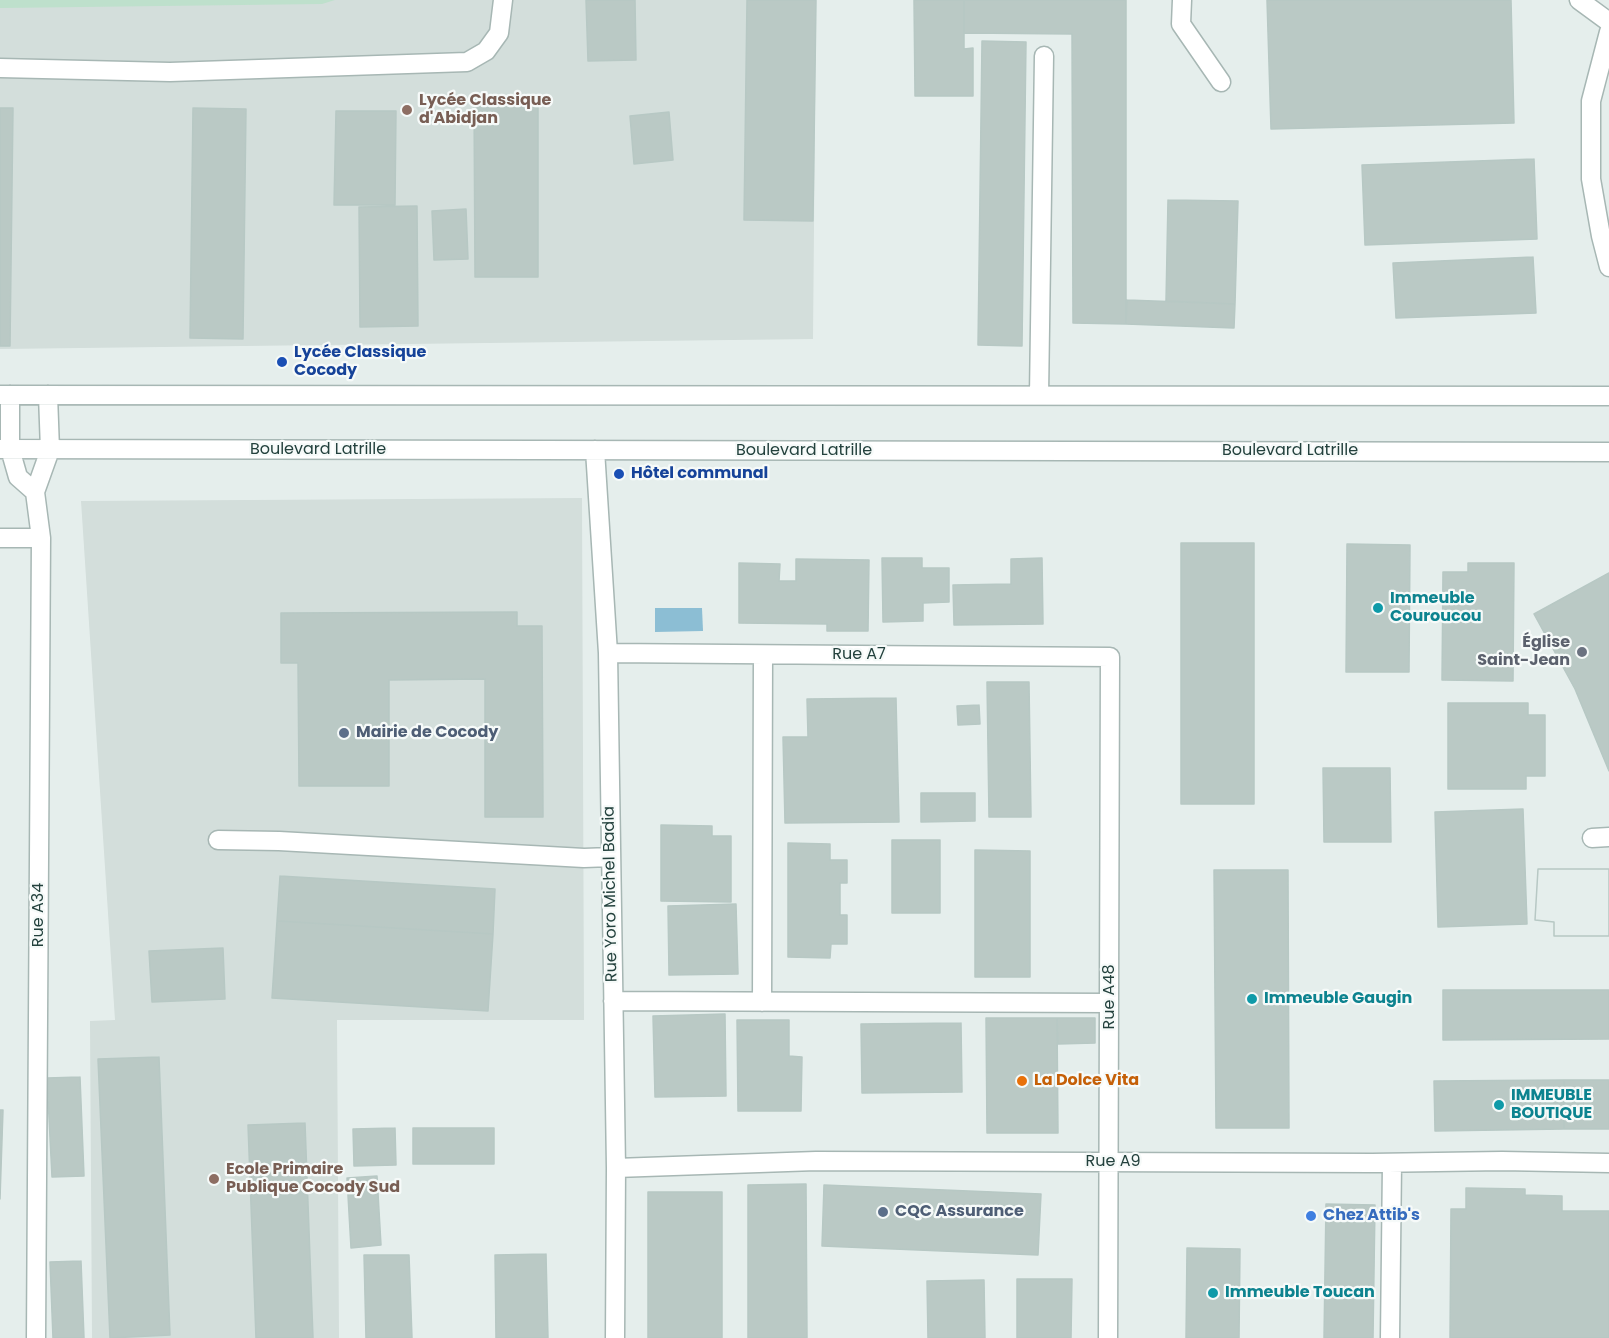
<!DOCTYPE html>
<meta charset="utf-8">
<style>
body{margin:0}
canvas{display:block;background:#e5eeec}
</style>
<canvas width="1609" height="1338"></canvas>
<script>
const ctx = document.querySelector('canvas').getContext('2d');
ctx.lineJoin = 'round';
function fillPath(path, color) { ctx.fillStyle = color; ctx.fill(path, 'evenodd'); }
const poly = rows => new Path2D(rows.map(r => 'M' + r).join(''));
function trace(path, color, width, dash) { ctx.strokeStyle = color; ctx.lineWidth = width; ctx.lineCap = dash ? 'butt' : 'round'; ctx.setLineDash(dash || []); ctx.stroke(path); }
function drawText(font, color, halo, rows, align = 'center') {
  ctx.font = font + ' Poppins,sans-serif'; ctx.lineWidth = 4.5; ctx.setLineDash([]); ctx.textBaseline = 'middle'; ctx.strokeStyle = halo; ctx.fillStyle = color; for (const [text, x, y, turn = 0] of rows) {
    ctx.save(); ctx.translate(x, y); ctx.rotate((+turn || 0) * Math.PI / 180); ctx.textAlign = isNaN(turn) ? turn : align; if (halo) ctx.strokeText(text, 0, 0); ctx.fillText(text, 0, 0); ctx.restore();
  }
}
fillPath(poly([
 [0,0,816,0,813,339,0,349],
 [582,498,584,1020,337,1020,339,1338,92,1338,90,1021,115,1020,81,501]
]), '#d3dedb');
fillPath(poly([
 [0,0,335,0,322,4,3,8,0,8]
]), '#bee0cc');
fillPath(poly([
 [655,608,702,608,703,631,655,632]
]), '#8cbed4');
const building = poly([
 [586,0,635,0,636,60,588,61,586,0],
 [747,0,816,0,813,221,744,220,747,0],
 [914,0,964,0,964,49,973,48,973,96,915,96,914,0],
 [964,0,1126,0,1126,324,1073,323,1072,34,964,33,964,0],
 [1267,0,1511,0,1514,123,1271,129,1267,0],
 [982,41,1026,42,1022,346,978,345,982,41],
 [474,98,538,98,538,277,475,277,474,98],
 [0,108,13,108,10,346,0,346,0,108],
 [193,108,246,109,243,339,190,338,193,108],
 [336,111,396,111,395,205,334,205,336,111],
 [669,112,673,160,634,164,630,116,669,112],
 [1534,159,1537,239,1365,245,1362,165,1534,159],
 [1168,200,1238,201,1235,304,1166,301,1168,200],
 [417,206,418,326,360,327,359,207,417,206],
 [466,209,468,259,434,260,432,211,466,209],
 [1533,257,1536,313,1396,318,1393,263,1533,257],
 [1127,300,1235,304,1234,328,1126,324,1127,300],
 [1181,543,1254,543,1254,804,1181,804,1181,543],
 [1347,544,1410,545,1409,672,1346,672,1347,544],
 [882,558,922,558,922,568,949,568,949,602,923,603,923,621,883,622,882,558],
 [1042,558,1043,624,954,625,953,585,1011,584,1011,559,1042,558],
 [796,559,869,560,868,631,827,631,827,624,739,623,739,563,780,564,779,581,796,581,796,559],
 [1468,563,1514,563,1513,681,1442,680,1443,572,1468,572,1468,563],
 [1609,573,1609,771,1575,689,1534,614,1609,573],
 [517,612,517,626,542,626,543,817,485,817,485,679,389,680,389,786,299,786,298,663,281,663,281,613,517,612],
 [987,682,1029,682,1031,817,989,817,987,682],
 [896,698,899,822,785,823,783,737,808,737,807,699,896,698],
 [1448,703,1528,703,1528,715,1545,715,1545,776,1526,776,1526,789,1448,789,1448,703],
 [979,705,980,724,958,725,957,706,979,705],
 [1323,768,1390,768,1391,842,1324,842,1323,768],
 [921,793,975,793,975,821,921,822,921,793],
 [1523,809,1527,924,1438,927,1435,812,1523,809],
 [661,825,712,826,712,836,731,836,731,902,661,901,661,825],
 [892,840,940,840,940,913,892,913,892,840],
 [788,843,830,844,830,860,847,860,847,883,840,883,840,915,847,915,847,944,831,944,830,958,788,957,788,843],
 [975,850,1030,851,1030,977,975,977,975,850],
 [1538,869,1609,869,1609,936,1554,936,1554,922,1535,920,1538,869],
 [1538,869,1609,869,1609,936,1554,936,1554,922,1535,920,1538,869],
 [1214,870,1288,870,1289,1128,1216,1128,1214,870],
 [280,876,495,889,493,934,277,921,280,876],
 [736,904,738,974,669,975,668,906,736,904],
 [277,921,493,934,488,1011,272,998,277,921],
 [223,948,225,999,152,1002,149,951,223,948],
 [1443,990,1609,990,1609,1039,1443,1040,1443,990],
 [725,1014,726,1096,655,1097,653,1016,725,1014],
 [986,1018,1057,1018,1058,1133,987,1133,986,1018],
 [1057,1018,1095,1018,1095,1043,1058,1044,1057,1018],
 [737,1020,789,1020,789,1056,802,1057,801,1111,738,1111,737,1020],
 [961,1023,962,1092,862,1093,861,1024,961,1023],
 [159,1057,170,1335,110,1338,98,1059,159,1057],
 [80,1077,84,1176,52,1177,47,1078,80,1077],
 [1564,1080,1564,1129,1435,1131,1434,1081,1564,1080],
 [1564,1080,1609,1080,1609,1129,1564,1129,1564,1080],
 [0,1110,3,1110,0,1199,0,1110],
 [305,1123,313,1338,256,1338,248,1125,305,1123],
 [395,1128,396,1165,354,1166,353,1129,395,1128],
 [413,1128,494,1128,494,1164,413,1164,413,1128],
 [377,1176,381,1245,351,1248,347,1178,377,1176],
 [806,1184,807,1338,748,1338,748,1185,806,1184],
 [824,1185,1041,1194,1038,1255,822,1246,824,1185],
 [1466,1188,1525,1189,1525,1195,1562,1196,1562,1211,1609,1211,1609,1338,1450,1338,1451,1209,1466,1209,1466,1188],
 [648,1192,722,1192,722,1338,648,1338,648,1192],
 [1326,1204,1375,1205,1373,1338,1324,1338,1326,1204],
 [1187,1248,1240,1249,1239,1338,1186,1338,1187,1248],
 [546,1254,548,1338,496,1338,495,1255,546,1254],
 [364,1255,409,1255,412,1338,366,1338,364,1255],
 [81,1261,84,1338,53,1338,50,1262,81,1261],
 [1017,1279,1072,1279,1071,1338,1017,1338,1017,1279],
 [984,1280,985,1338,928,1338,927,1281,984,1280]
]);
fillPath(building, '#bac9c5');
trace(building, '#b7c8c4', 1.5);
const minor = poly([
 [1182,0,1181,24,1221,82],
 [1579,0,1609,22],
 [1609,32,1591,101,1591,179,1601,236,1609,267],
 [0,68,170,72,467,62,486,51,499,33,503,0],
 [0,395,1609,396],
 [10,395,10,449,18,477,35,492],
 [1039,395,1044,56],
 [0,449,1609,452],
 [595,450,608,653,616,1168,615,1338],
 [0,538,41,538],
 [608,653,1110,657,1108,1338],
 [1592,838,1609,837],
 [218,840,279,841,584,858,611,857],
 [613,1001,1109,1003],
 [762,1002,763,655],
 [616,1168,816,1161,1372,1163,1502,1161,1609,1163],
 [36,1338,41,538,35,492,50,450,48,395],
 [1390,1338,1392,1163]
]);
trace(minor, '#a7b7b4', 21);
trace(minor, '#fff', 18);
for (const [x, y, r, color] of [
 [407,110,6,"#8d6e63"],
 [282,362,6,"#1a4fb4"],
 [619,474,6,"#1a4fb4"],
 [1378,608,6,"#0f9aa8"],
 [1582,652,6,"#6b7280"],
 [344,733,6,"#5c6f8a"],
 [1252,999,6,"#0f9aa8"],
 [1022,1081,6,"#e8710a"],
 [1499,1105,6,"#0f9aa8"],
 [214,1179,6,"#8d6e63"],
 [883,1212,6,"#5c6f8a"],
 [1311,1216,6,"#3f7fe0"],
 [1213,1293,6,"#0f9aa8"]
]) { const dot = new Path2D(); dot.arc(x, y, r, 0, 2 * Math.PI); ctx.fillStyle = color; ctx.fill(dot); trace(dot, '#f6faf9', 2); }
drawText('bold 16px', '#785e54', '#f6faf9', [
 ["Lycée Classique",419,101],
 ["d'Abidjan",419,119],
 ["Ecole Primaire",226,1170],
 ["Publique Cocody Sud",226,1188]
], 'left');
drawText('bold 16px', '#164399', '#f6faf9', [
 ["Lycée Classique",294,353],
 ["Cocody",294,371],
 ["Hôtel communal",631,474]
], 'left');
drawText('16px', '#23413d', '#f6faf9', [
 ["Boulevard Latrille",318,450],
 ["Boulevard Latrille",804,451],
 ["Boulevard Latrille",1290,451],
 ["Rue A7",859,655],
 ["Rue Yoro Michel Badia",611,894,-91],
 ["Rue A34",39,915,-90],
 ["Rue A48",1110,997,-90],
 ["Rue A9",1113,1162]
]);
drawText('bold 16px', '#0d838f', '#f6faf9', [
 ["Immeuble",1390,599],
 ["Couroucou",1390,617],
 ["Immeuble Gaugin",1264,999],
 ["IMMEUBLE",1511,1096],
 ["BOUTIQUE",1511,1114],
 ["Immeuble Toucan",1225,1293]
], 'left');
drawText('bold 16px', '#5b616d', '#f6faf9', [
 ["Église",1570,643],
 ["Saint-Jean",1570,661]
], 'right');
drawText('bold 16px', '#4e5e75', '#f6faf9', [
 ["Mairie de Cocody",356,733],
 ["CQC Assurance",895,1212]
], 'left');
drawText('bold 16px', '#c56008', '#f6faf9', [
 ["La Dolce Vita",1034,1081]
], 'left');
drawText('bold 16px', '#366cbe', '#f6faf9', [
 ["Chez Attib's",1323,1216]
], 'left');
</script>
